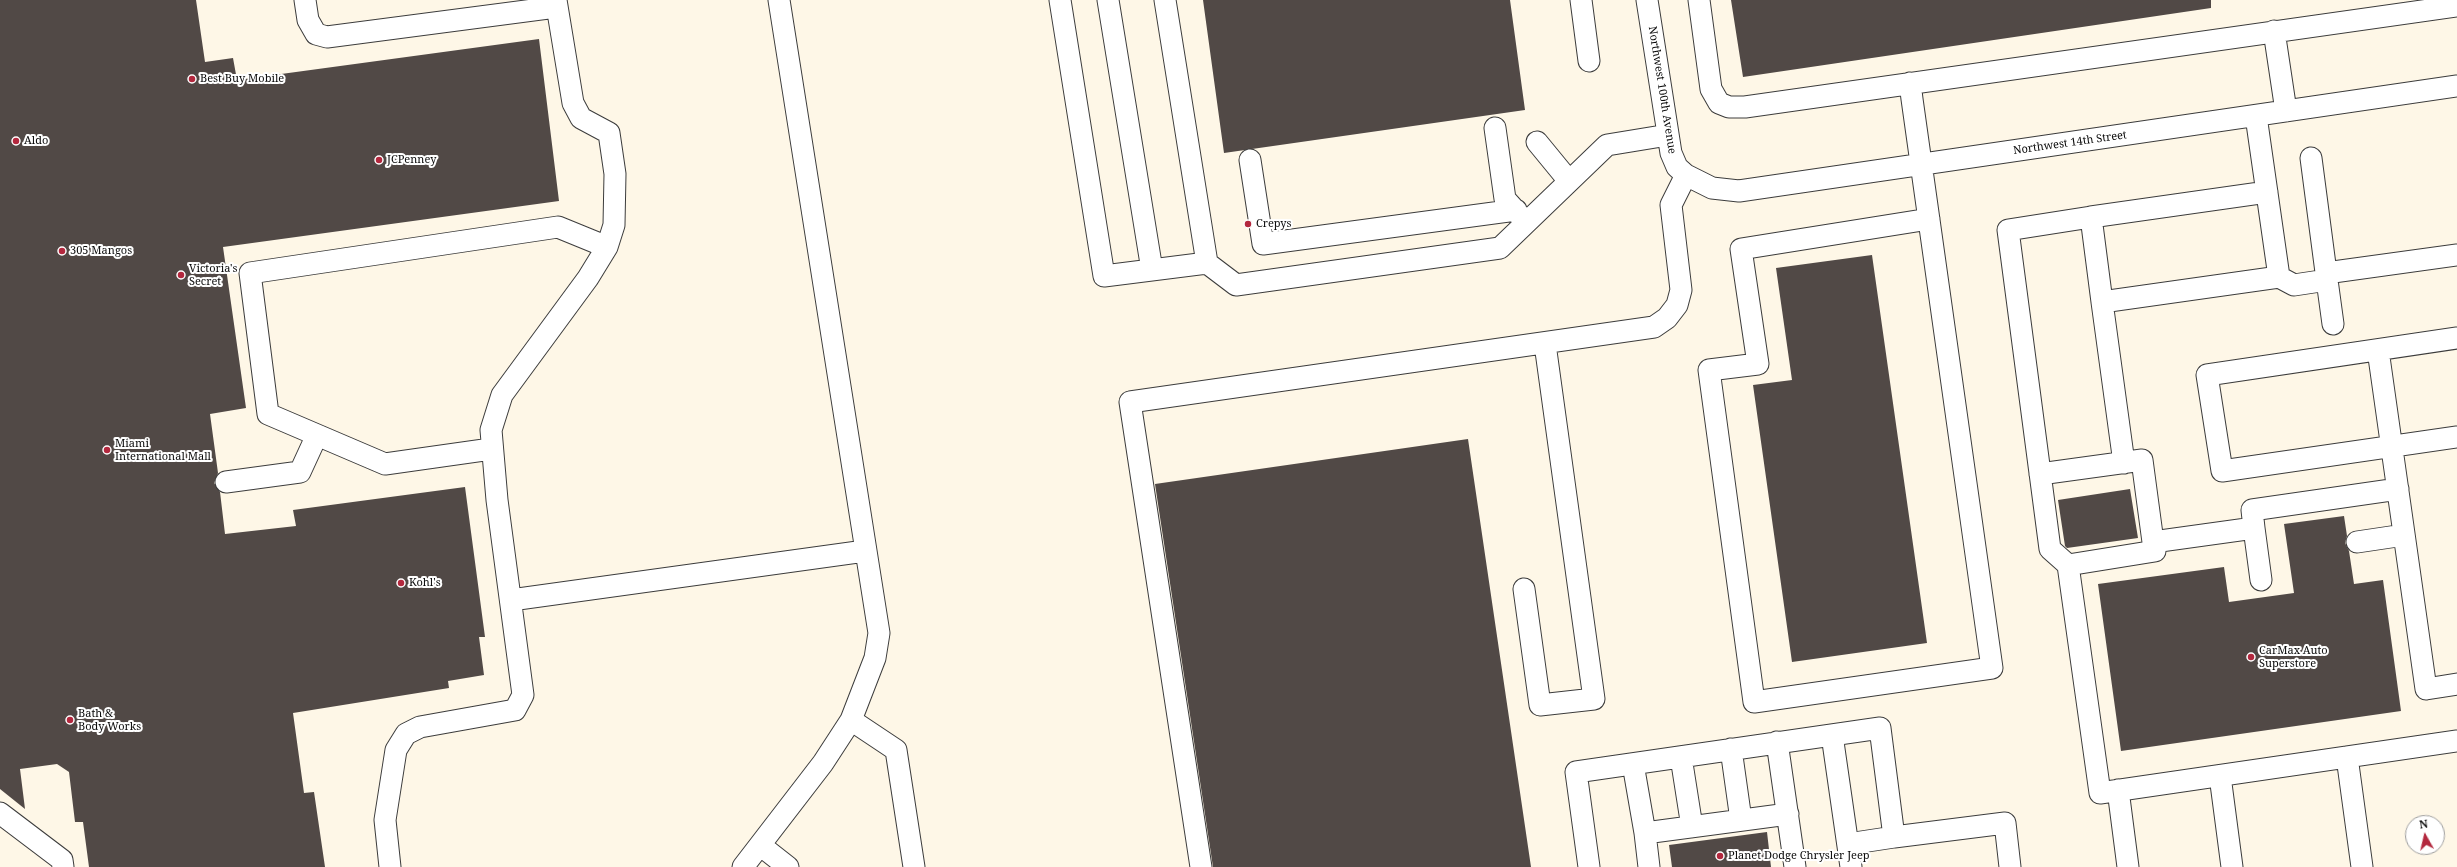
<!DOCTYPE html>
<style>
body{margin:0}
#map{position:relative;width:2457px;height:867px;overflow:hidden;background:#fef7e7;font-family:"Noto Serif",serif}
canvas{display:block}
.north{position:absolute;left:2405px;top:815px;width:40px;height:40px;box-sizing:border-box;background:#fff;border:1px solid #9d9d9d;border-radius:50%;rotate:352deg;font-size:11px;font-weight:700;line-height:16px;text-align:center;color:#090909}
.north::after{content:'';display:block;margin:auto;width:14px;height:18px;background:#b3283e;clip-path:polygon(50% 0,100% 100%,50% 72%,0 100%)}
</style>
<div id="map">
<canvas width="2457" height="867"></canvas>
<div class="north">N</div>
</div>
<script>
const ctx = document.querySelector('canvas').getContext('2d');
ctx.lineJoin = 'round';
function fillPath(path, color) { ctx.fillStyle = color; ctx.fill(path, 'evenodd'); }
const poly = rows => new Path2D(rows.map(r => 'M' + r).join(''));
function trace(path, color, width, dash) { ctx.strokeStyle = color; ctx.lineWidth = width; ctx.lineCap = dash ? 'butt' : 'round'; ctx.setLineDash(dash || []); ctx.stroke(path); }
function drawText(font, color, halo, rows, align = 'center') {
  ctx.font = font + ' "Noto Serif",serif'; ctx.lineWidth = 4; ctx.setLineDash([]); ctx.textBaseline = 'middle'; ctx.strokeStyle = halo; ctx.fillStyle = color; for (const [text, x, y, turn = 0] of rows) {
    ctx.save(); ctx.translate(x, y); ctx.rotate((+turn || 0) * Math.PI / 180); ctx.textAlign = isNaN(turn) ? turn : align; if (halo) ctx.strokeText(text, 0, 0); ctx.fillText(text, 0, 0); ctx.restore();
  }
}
fillPath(poly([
 [0,0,196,0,205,62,233,58,237,80,539,39,559,201,223,247,246,408,210,414,218,473,214,483,220,492,225,534,296,526,293,510,465,487,485,637,479,637,484,675,448,681,449,688,293,713,304,793,314,792,325,867,89,867,83,822,75,822,69,772,57,764,20,769,25,809,0,789],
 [1203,0,1510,0,1525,110,1224,153],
 [1731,0,2211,0,2211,8,1743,77],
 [1872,255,1927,643,1792,662,1753,385,1792,380,1776,268],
 [1468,439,1531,867,1213,867,1155,484],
 [2130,489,2138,538,2067,548,2065,546,2058,500],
 [2344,516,2347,536,2345,543,2349,551,2354,584,2383,580,2401,711,2121,751,2098,584,2224,567,2229,602,2294,593,2284,524],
 [1767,832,1771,867,1672,867,1669,845]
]), '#514946');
const minor = poly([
 [305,0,308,20,316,34,327,37,556,7],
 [1060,0,1104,276,1207,263,1236,285,1500,248,1607,145,1668,135],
 [1108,0,1152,270],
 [1165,0,1207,263],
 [1581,0,1589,61],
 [1647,0,1671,153,1677,167,1686,175,1712,188,1739,191,2457,86],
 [1699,0,1711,89,1719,103,1729,107,1745,107,2457,6],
 [2274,31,2286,111],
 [1910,83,1912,99,1992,668,1754,702,1709,370,1758,364,1741,249,1929,219],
 [2256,116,2279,277,2102,302,2091,217,2267,192],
 [1495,128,1505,199,1523,219],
 [1537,142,1569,181],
 [2311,158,2327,280],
 [1250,160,1263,244,1516,210],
 [2091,217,2008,230,2050,549,2068,565,2100,793,2457,741],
 [2326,273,2457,255],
 [2279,277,2294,285,2327,280,2333,324],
 [2102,302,2124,463],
 [2457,338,2207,375,2222,471,2457,437],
 [2378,350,2426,689,2457,684],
 [491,449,385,464,268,414,250,273,558,227,607,247],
 [2040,474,2142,460,2153,542,2254,528,2252,510,2398,489],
 [226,482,300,472,317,435],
 [2254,528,2261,580],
 [2357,542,2404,535],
 [2068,565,2155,551,2153,542],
 [1524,589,1540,705,1594,699,1545,344],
 [511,600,865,551],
 [851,720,896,750,914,867],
 [1832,735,1851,867],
 [1777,742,1795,867],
 [1731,749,1741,820],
 [1681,757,1692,827],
 [2347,757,2362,867],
 [1633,764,1645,833,1788,814],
 [2220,776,2232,867],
 [2118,790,2128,867],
 [0,813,62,860,63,867],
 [1645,833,1649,867],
 [1848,844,1894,837],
 [760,845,788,867],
 [390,867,385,820,396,750,406,734,420,727,515,710,523,695,497,500,491,430,502,395,588,278,607,247,614,225,615,174,609,133,581,118,573,103,556,0],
 [743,867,823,763,851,720,875,658,879,633,779,0],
 [1201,867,1130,402,1654,327,1667,318,1677,305,1681,290,1671,205,1686,175],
 [1589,867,1576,772,1880,728,1894,837,2005,823,2010,867]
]);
trace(minor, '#3c3c3c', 23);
trace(minor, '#fff', 21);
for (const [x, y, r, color] of [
 [192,79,4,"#b3283e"],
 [16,141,4,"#b3283e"],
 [379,160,4,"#b3283e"],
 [1248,224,4,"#b3283e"],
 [62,251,4,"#b3283e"],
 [181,275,4,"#b3283e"],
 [107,450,4,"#b3283e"],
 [401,583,4,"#b3283e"],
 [2251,657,4,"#b3283e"],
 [70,720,4,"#b3283e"],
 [1720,856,4,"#b3283e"]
]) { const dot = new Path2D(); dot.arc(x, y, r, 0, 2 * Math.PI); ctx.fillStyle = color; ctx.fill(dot); trace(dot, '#fff', 1.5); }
drawText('11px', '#090909', '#fff', [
 ["Best Buy Mobile",200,79],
 ["Aldo",24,141],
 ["JCPenney",387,160],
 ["Crepys",1256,224],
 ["305 Mangos",70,251],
 ["Victoria's",189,269],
 ["Secret",189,282],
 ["Miami",115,444],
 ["International Mall",115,457],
 ["Kohl's",409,583],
 ["CarMax Auto",2259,651],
 ["Superstore",2259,664],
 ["Bath &",78,714],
 ["Body Works",78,727],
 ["Planet Dodge Chrysler Jeep",1728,856]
], 'left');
drawText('11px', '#090909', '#fff', [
 ["Northwest 100th Avenue",1662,90,81],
 ["Northwest 14th Street",2070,143,-8]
]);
</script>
